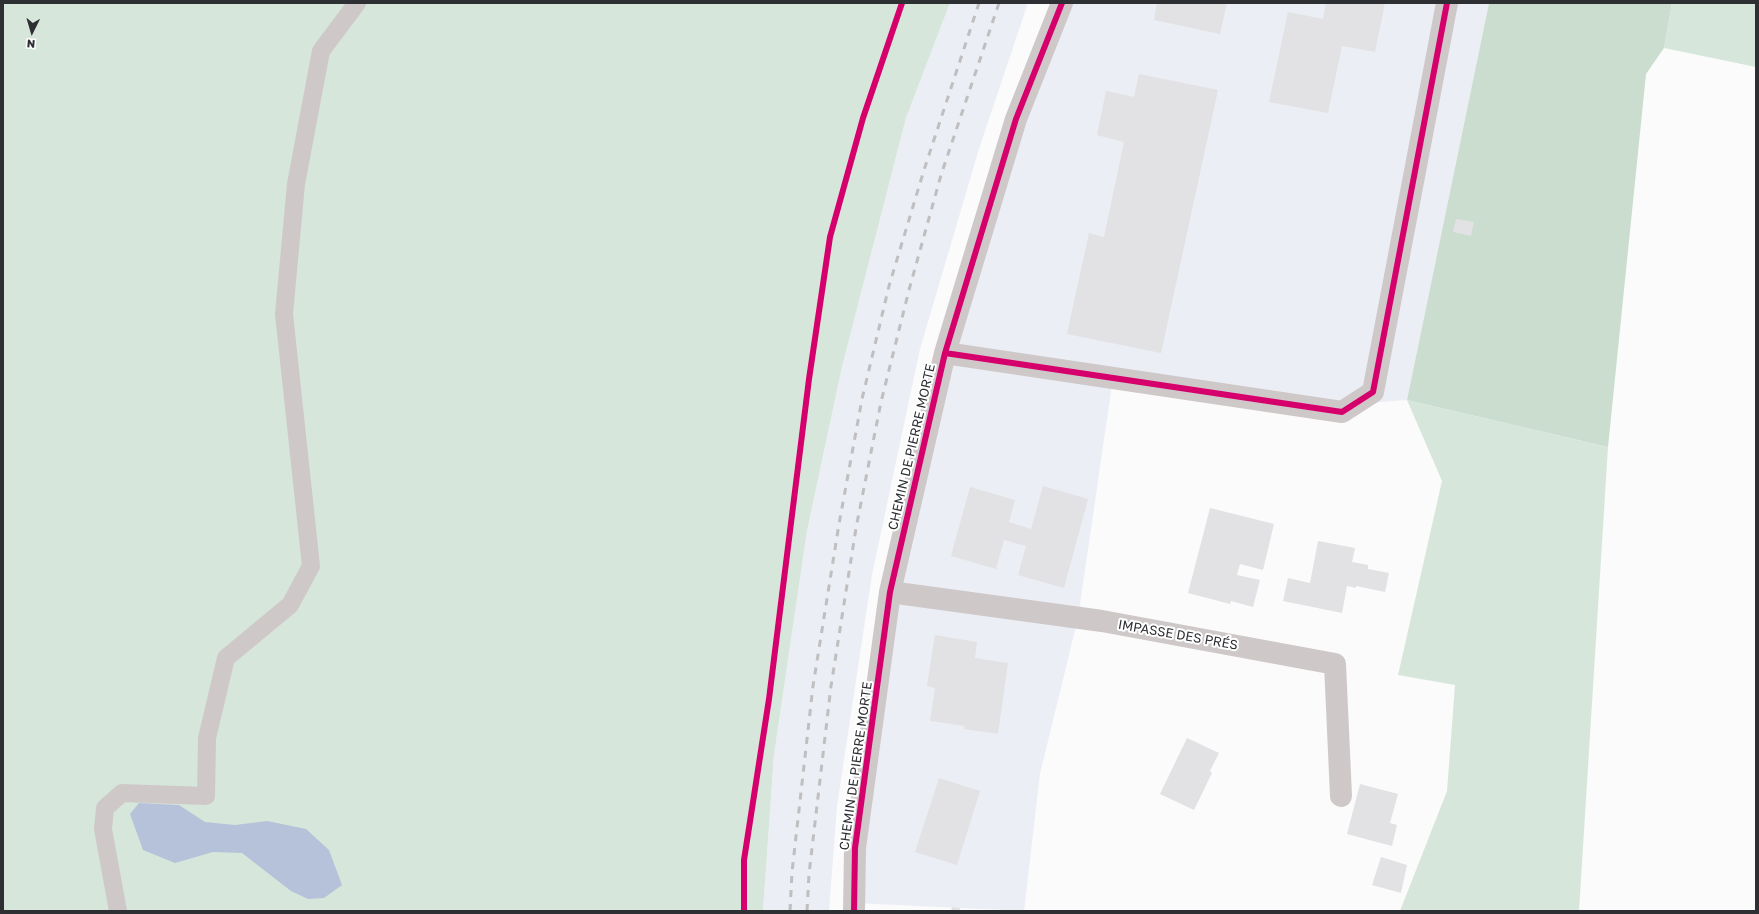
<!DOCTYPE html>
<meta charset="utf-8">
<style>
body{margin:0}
#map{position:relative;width:1759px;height:914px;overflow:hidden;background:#fbfbfc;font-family:"Golos Text",sans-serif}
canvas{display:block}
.frame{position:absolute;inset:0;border:4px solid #2d2f33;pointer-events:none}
.north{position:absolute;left:12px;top:12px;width:40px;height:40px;-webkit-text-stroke:3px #fff;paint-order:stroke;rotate:185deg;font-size:11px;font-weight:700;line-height:16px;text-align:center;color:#2d2f33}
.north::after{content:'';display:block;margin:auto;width:14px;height:18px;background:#2d2f33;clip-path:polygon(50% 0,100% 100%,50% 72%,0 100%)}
</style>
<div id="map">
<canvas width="1759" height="914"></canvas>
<div class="frame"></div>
<div class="north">N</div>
</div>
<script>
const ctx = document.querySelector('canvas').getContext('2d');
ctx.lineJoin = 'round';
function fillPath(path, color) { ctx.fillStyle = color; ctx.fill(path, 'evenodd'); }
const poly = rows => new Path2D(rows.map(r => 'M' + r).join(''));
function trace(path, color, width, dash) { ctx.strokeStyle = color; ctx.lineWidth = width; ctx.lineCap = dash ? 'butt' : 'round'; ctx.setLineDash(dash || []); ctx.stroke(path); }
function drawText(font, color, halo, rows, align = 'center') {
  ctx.font = font + ' "Golos Text",sans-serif'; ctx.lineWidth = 4; ctx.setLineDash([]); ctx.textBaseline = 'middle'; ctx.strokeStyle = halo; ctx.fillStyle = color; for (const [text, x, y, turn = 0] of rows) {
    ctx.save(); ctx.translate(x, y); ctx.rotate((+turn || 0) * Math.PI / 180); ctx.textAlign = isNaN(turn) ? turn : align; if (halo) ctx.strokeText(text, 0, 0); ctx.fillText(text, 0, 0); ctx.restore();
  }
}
fillPath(poly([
 [950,3,1028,3,979,149,920,349,872,575,837,806,829,911,763,911,774,755,807,531,842,367,906,118],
 [1065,3,1489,3,1407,400,1306,407,1113,378,1078,618,1040,774,1024,911,854,903,897,595,945,353]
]), '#ebeef4');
fillPath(poly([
 [3,3,950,3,906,118,842,367,807,531,774,755,763,911,3,911],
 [1672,3,1756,3,1756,67,1664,48],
 [1407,400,1608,447,1579,911,1400,911,1447,791,1455,685,1398,675,1442,481]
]), '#d7e6da');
fillPath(poly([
 [1489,3,1672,3,1664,48,1646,74,1608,447,1407,400]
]), '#caddce');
fillPath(poly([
 [139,803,179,805,205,822,235,825,267,821,306,829,329,850,342,885,324,898,308,899,291,891,242,853,213,852,175,863,143,850,130,814]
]), '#b5c2da');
fillPath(poly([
 [1157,3,1227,3,1220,34,1154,20],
 [1326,3,1385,3,1375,52,1342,46,1328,113,1269,102,1288,12,1323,19],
 [1139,74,1218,90,1161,353,1067,334,1089,233,1104,237,1124,142,1097,135,1106,91,1134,97],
 [1456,219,1474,222,1471,236,1453,232],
 [1043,486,1088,499,1064,588,1018,575,1026,546,1004,540,996,569,951,556,970,487,1015,500,1009,522,1031,529],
 [1210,508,1274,524,1263,570,1240,564,1237,575,1260,580,1253,607,1231,601,1230,604,1188,593],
 [1318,541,1355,548,1352,562,1368,565,1368,569,1389,573,1385,592,1356,586,1356,588,1347,586,1342,613,1283,601,1288,578,1310,583],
 [935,635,977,642,975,658,1008,663,998,734,964,729,965,726,930,721,935,688,927,686],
 [1187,738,1219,753,1210,771,1212,773,1194,810,1160,794],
 [939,778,980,791,957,865,915,852],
 [1360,784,1398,794,1390,823,1397,825,1392,846,1347,834],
 [1381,857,1407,865,1401,893,1372,885],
 [952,907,960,908,959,911,951,911]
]), '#e2e1e3');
trace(poly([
 [118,911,103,829,105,808,122,793,206,796,207,738,226,658,290,605,311,566,284,314,296,184,321,51,357,3]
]), '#cfc8c9', 18);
trace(poly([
 [945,353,1342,412,1373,392,1447,3],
 [890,592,1102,621,1335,664,1341,796],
 [854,911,855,848,890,592,945,353,1016,119,1062,3]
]), '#cfc8c9', 22);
trace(poly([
 [790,911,792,872,813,686,839,524,862,399,889,286,924,170,979,3],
 [807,911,809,874,831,686,856,528,881,402,909,290,941,175,999,3]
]), '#c0bebf', 3, [7, 7]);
trace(poly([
 [945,353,1342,412,1373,392,1447,3],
 [744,911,744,860,769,699,809,379,830,237,863,118,902,3],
 [854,911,855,848,890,592,945,353,1016,119,1062,3]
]), '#d6006c', 6);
drawText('13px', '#2d2f33', '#fff', [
 ["CHEMIN DE PIERRE MORTE",912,447,-77],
 ["IMPASSE DES PRÉS",1178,635,10],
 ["CHEMIN DE PIERRE MORTE",856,766,-82]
]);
</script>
